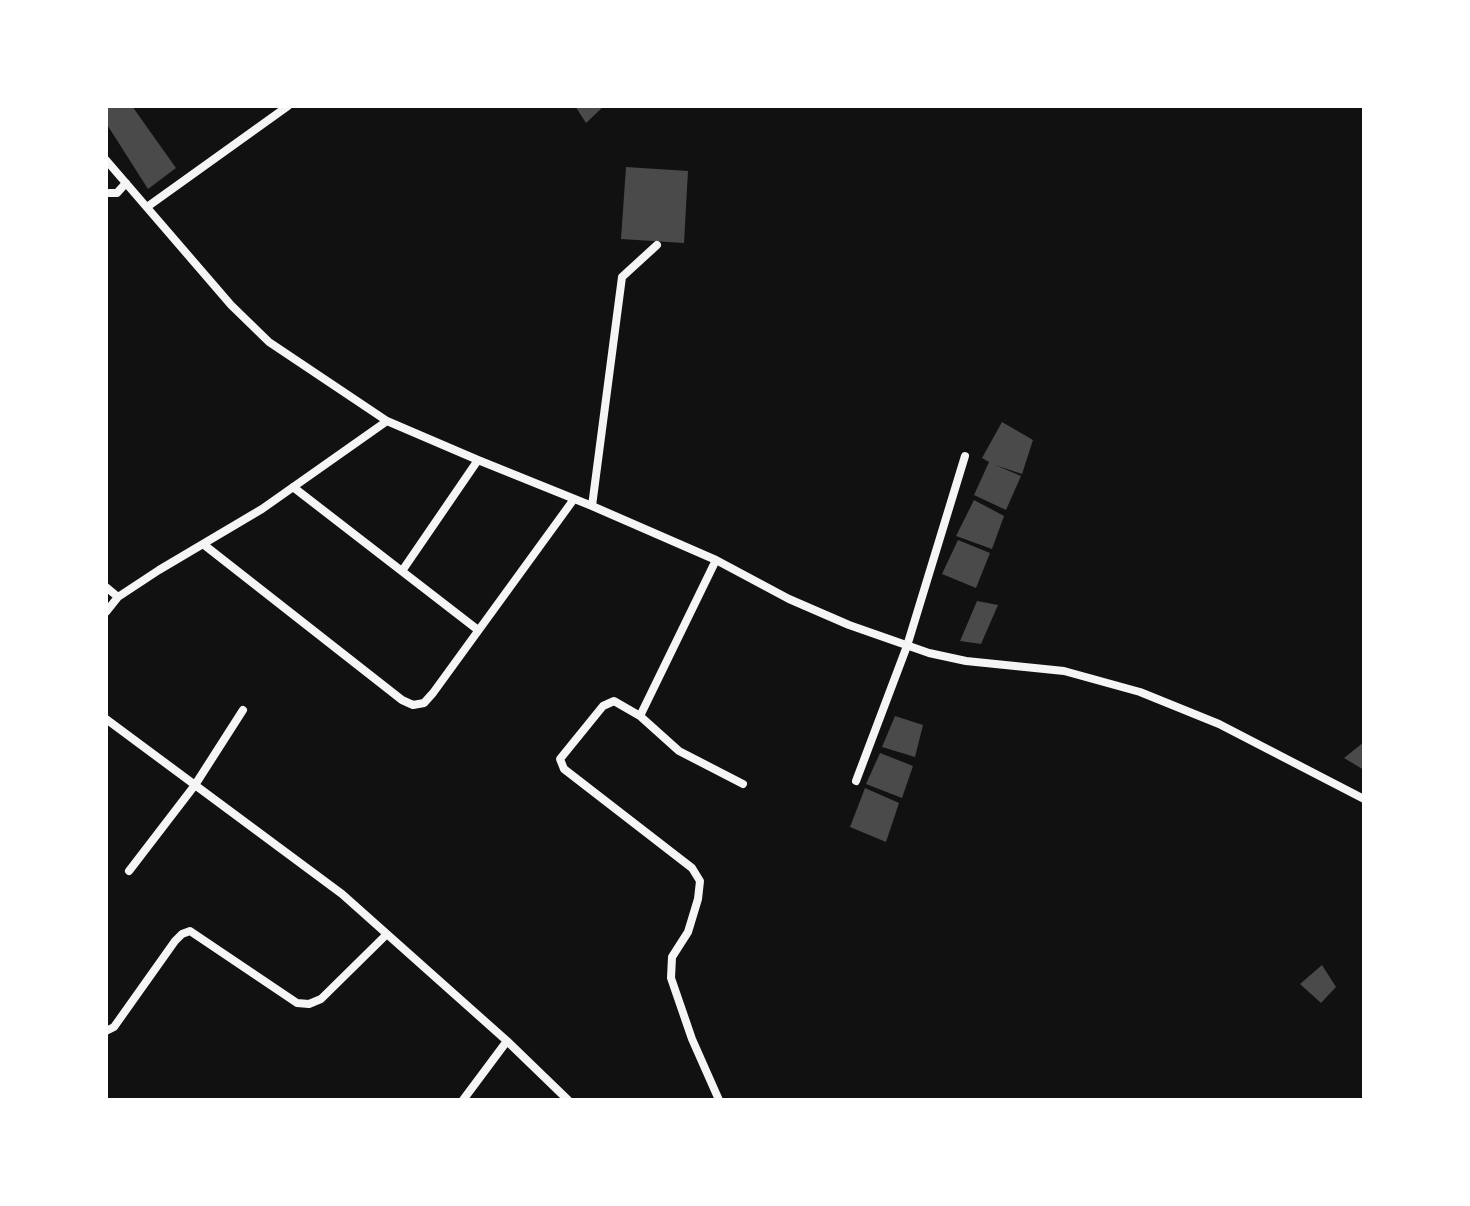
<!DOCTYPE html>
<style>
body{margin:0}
#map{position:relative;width:1470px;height:1206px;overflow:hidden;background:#111;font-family:Roboto,sans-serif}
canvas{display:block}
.frame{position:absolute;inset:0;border:108px solid #fff;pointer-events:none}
</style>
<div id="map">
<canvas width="1470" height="1206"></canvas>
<div class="frame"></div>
</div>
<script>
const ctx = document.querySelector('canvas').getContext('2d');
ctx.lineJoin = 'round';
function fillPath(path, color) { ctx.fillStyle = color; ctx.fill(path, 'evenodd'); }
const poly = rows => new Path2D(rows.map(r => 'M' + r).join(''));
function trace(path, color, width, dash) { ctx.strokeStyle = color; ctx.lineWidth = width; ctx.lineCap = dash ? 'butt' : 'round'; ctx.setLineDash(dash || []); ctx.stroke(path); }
fillPath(poly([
 [106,106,132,106,176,168,148,189,106,123],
 [575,106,604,106,586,123],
 [626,167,688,171,684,243,621,239],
 [1002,422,1033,440,1022,474,995,465,1021,476,1006,510,974,495,989,462,982,458],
 [974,500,1004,516,992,549,956,536],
 [958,540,990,553,976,588,942,574],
 [977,601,998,605,981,644,960,641],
 [895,716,923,725,915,757,882,747],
 [1364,742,1364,770,1344,758],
 [880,753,913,766,902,798,866,784],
 [865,788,899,803,886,842,850,827],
 [1322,965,1336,987,1321,1003,1300,984]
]), '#4a4a4a');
trace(poly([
 [106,160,231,305,269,342,387,421,478,460,592,506,716,560,789,599,849,625,929,653,966,661,1064,671,1140,692,1219,724,1364,799],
 [106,193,117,193,126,183],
 [147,207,288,106],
 [293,487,478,630],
 [592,506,622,277,657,245],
 [203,544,402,700,413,705,424,703,433,693,574,499],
 [716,560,640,716,679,751,743,784],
 [402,571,478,460],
 [106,587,118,597,159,570,262,509,387,421],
 [106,612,118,597],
 [640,716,614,701,603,706,560,759,564,769,692,868,700,881,698,899,688,932,672,957,671,978,692,1039,719,1100],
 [106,719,342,894,507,1041,568,1100],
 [856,781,907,646,965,456],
 [129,871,195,785,243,710],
 [106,1031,114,1027,175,941,182,934,190,931,297,1003,309,1004,321,999,387,934],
 [463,1100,507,1041]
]), '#f5f5f5', 8);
</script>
